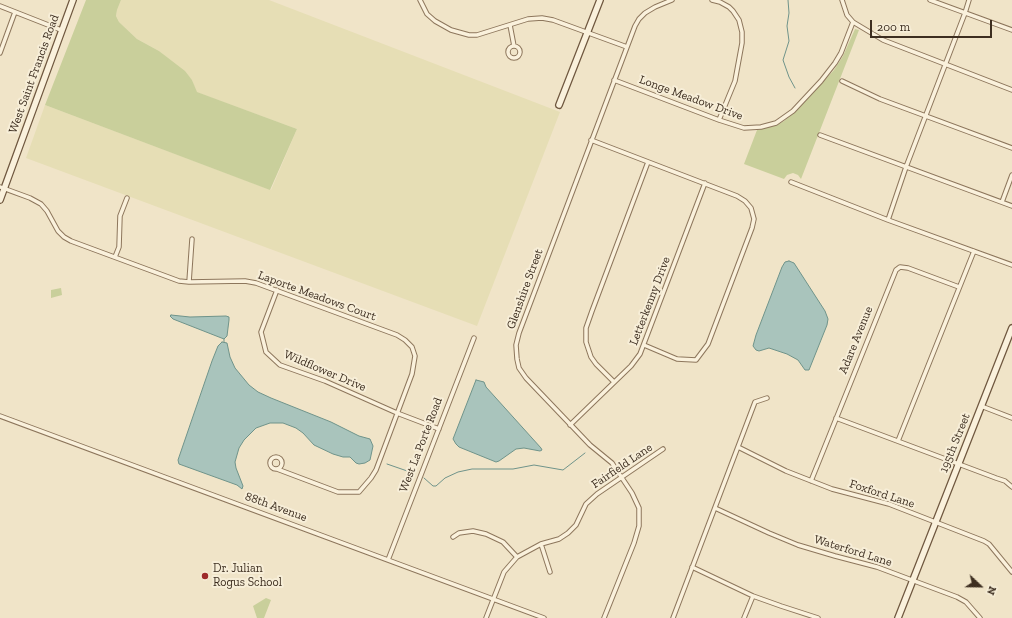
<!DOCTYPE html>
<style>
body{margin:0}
#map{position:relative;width:1012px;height:618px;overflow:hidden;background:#f0e4c8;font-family:"Zilla Slab",serif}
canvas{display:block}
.north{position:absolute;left:960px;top:566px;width:40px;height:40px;-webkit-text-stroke:3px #f7eed8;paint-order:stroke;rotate:112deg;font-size:11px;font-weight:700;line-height:16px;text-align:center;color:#3d2e20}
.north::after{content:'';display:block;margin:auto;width:14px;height:18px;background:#3d2e20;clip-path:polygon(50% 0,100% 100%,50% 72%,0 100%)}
.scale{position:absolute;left:870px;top:20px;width:122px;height:18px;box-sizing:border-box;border:2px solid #3d2e20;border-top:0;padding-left:5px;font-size:12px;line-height:14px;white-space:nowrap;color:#3d2e20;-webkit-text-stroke:3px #f7eed8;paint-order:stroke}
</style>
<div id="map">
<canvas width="1012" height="618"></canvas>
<div class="north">N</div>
<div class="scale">200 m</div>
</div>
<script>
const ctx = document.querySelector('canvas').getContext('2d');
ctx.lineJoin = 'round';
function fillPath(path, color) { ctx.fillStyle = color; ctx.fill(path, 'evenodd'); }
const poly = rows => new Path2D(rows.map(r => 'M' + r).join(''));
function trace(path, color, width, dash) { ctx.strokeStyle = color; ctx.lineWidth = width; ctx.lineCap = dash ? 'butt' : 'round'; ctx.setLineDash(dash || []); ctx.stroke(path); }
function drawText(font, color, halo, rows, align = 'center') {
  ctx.font = font + ' "Zilla Slab",serif'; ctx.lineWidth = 4; ctx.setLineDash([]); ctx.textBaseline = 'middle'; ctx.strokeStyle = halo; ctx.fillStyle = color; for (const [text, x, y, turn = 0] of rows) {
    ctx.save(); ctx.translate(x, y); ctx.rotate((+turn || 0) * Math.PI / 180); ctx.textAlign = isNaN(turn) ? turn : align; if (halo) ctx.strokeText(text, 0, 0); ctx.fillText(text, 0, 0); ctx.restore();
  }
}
fillPath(poly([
 [121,0,269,0,560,112,477,326,26,158,45,105,271,190,297,129,196,92,192,80,159,51,137,39,119,22,116,16,117,10]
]), '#e6deb5');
fillPath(poly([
 [86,0,121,0,117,10,116,16,119,22,137,39,159,51,185,71,192,80,197,92,297,129,270,190,45,105],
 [855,29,859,30,801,179,798,175,793,173,787,175,784,179,744,164,757,130,777,125,784,121,796,111,834,70,843,56],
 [61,288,62,295,51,298,51,290],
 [266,598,271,600,264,618,257,618,253,606]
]), '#c9cf9b');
const water = poly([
 [789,261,794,263,825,311,828,319,827,325,809,370,805,370,798,360,787,354,769,348,759,351,756,350,753,346,756,335,782,267,785,262,789,261],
 [171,315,190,317,226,316,229,317,229,320,227,336,224,339,173,319,170,316,171,315],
 [222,342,227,343,230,357,235,368,249,385,258,392,271,398,331,422,359,436,370,439,373,446,370,460,365,463,359,464,356,463,350,457,343,457,333,454,314,445,303,433,296,428,283,423,270,423,256,428,244,440,239,448,235,462,236,468,243,486,242,489,237,485,179,464,178,460,212,361,218,346,222,342],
 [476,380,484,382,486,387,541,448,542,450,540,451,524,448,516,449,499,461,496,462,459,447,456,444,453,439,476,380]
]);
fillPath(water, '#a9c4bc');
trace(water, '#6f938a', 1);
trace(poly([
 [788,0,789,13,787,26,789,41,783,60,789,77,795,88],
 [224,342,224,339],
 [387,464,413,473],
 [424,478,433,486,436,486,445,478,458,472,472,469,513,469,534,465,563,470,585,453]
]), '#6f938a', 1);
const street = poly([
 [420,0,427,14,435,21,451,30,469,35,477,35,528,19,542,18,553,20,627,47],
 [712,0,720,2,729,7,733,11,739,20,742,32,742,43,735,81,719,120],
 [842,0,847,15,853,22,883,40,1012,90],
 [930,0,1012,30],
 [0,6,61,30],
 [510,25,514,46],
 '508 52a6 6 0 1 1 12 0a6 6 0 1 1-12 0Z',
 [0,53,15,12],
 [614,80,719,120,744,128,761,127,776,123,793,111,821,81,835,63,841,53,853,22],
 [842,81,880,99,1012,148],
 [820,135,1012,206],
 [591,140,737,196,745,201,751,208,754,219,752,228,708,344,696,360,677,359,644,345],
 [791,182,888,220,1012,265],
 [0,187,30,198,41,204,47,211,58,231,64,237,71,241,179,281,189,282,245,281,256,283,397,335,405,340,412,347,415,356,412,374,376,470,371,478,359,492,338,492,277,469],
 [1002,202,1012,175],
 [888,220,906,167,965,13,969,0],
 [115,257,119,247,120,216,127,198],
 [189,282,192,239],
 [277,290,261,332,266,352,280,365,325,381,397,413,439,429],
 [614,382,596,364,591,357,586,342,586,328,592,311,648,162],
 [981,406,1012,418],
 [0,416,544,618],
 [836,418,996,478,1005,481,1012,487],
 [570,425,631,366,640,354,705,183],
 [898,441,974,251],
 [738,447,786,471,832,489,889,504,984,541,989,544,1012,572],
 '270 463a6 6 0 1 1 12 0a6 6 0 1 1-12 0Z',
 [811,481,896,270,900,267,908,268,959,287],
 [715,508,769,533,798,545,835,556,877,567,957,597,966,602,980,618],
 [453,537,459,533,473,531,486,534,503,542,517,557],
 [541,544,550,572],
 [388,560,474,338],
 [692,567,753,596,781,606,818,618],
 [486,618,504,572,517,557,541,544,559,539,568,533,576,525,586,504,597,494,663,449],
 [604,618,634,543,639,526,639,508,632,493,612,463,590,445,526,378,519,368,517,359,516,345,519,333,635,26,639,19,645,13,655,7,672,0],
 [673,618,755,402,767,398],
 [744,618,753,596]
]);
const secondary = poly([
 [559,105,600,0],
 [0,200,73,0],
 [898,618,1012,328]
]);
trace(street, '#8d765c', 5.5);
trace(secondary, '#6f573f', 8);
trace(street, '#faf1dc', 3.5);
trace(secondary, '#faf1dc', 5.5);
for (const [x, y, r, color] of [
 [205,576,4,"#9e2a2b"]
]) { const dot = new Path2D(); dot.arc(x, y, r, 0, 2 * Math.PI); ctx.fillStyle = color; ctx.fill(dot); trace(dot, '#f7eed8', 1.5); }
drawText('12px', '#3d2e20', '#f7eed8', [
 ["West Saint Francis Road",34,74,-70],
 ["Longe Meadow Drive",691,98,20],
 ["Glenshire Street",525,289,-70],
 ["Laporte Meadows Court",317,296,20],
 ["Letterkenny Drive",650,301,-69],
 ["Adare Avenue",856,340,-68],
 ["Wildflower Drive",325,371,23],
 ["195th Street",955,443,-68],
 ["West La Porte Road",421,445,-69],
 ["Fairfield Lane",622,466,-34],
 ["Foxford Lane",882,494,18],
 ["88th Avenue",276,507,20],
 ["Waterford Lane",853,551,17]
]);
drawText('12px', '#3d2e20', '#f7eed8', [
 ["Dr. Julian",213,569],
 ["Rogus School",213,583]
], 'left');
</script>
